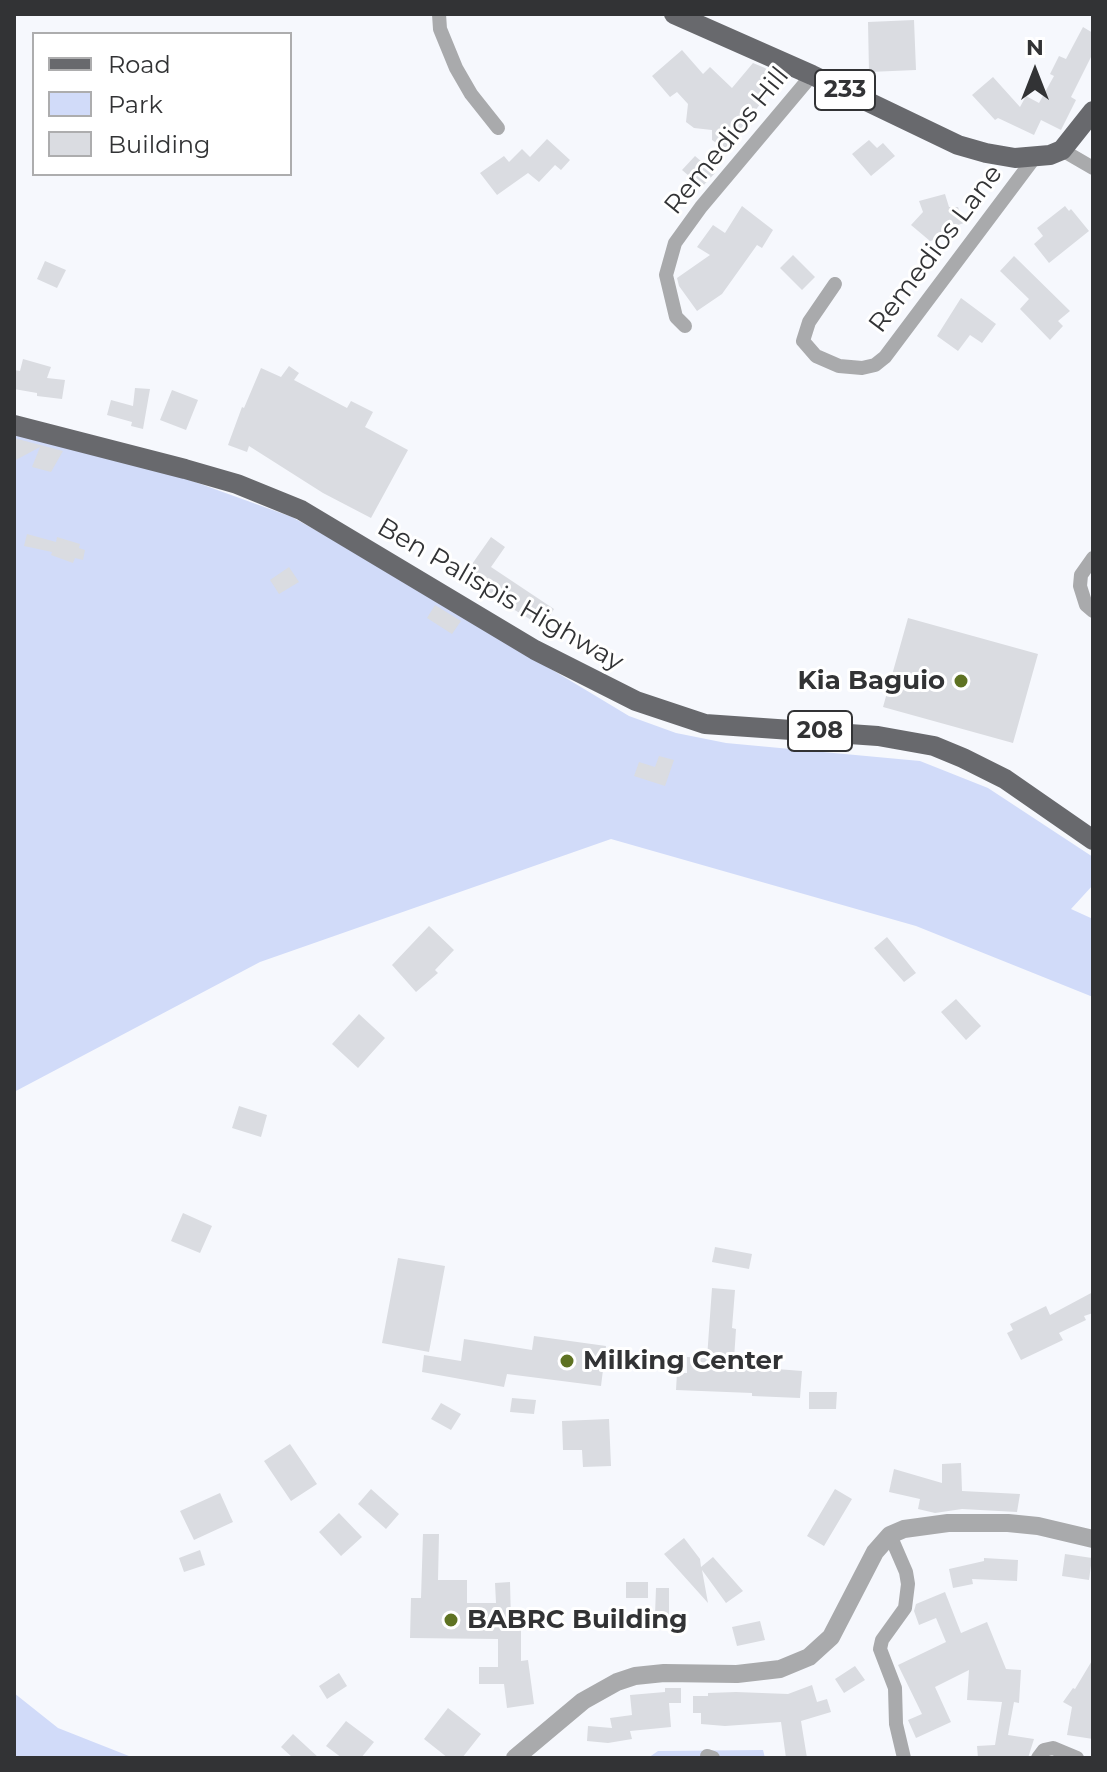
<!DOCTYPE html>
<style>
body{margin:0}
#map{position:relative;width:1107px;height:1772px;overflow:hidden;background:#f6f8fd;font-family:Montserrat,sans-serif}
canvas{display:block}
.frame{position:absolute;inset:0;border:16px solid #323335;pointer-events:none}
.legend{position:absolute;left:32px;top:32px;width:260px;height:144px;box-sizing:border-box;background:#fff;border:2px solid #adadae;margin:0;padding:10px 14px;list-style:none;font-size:24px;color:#323335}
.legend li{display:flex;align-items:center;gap:16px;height:40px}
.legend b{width:40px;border:2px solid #adadae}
.north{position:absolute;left:995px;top:32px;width:80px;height:80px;-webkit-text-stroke:6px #fff;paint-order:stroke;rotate:0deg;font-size:22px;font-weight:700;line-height:32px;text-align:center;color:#323335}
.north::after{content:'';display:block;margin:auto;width:28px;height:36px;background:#323335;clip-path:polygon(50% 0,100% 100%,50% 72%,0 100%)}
</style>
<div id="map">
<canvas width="1107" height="1772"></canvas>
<div class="frame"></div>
<ul class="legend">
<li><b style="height:10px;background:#68696d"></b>Road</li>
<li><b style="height:22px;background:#d1dbf9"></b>Park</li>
<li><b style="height:22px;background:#dadce1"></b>Building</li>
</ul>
<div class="north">N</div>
</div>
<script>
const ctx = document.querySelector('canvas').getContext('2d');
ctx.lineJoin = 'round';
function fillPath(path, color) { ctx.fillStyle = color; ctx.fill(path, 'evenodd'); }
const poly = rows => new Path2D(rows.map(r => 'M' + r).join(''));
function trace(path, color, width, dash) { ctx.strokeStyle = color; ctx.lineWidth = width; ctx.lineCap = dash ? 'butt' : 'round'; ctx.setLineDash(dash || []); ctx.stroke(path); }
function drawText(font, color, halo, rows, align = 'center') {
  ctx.font = font + ' Montserrat,sans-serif'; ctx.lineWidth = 6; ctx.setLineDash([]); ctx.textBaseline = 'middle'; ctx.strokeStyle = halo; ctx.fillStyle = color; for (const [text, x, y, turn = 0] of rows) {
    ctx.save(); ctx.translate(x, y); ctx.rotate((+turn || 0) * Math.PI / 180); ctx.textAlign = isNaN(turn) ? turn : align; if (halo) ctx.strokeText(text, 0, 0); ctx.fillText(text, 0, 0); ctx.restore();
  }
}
fillPath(poly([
 [14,429,148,465,292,517,373,562,629,716,676,733,726,743,920,761,988,788,1093,857,1093,885,1071,909,1093,919,1093,997,916,926,611,839,260,962,14,1092],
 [14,1693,58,1728,134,1758,14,1758],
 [763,1750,765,1758,648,1758,658,1751]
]), '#d1dbf9');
fillPath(poly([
 [914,20,916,70,869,72,868,22],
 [1083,27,1093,33,1093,53,1071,97,1076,100,1061,130,1041,120,1034,135,998,118,995,120,972,95,993,77,1020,107,1026,96,1039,103,1054,76,1050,74,1059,56,1066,59],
 [682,50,703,74,710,67,732,88,753,63,765,68,779,80,725,149,712,140,712,130,694,128,686,122,688,104,677,92,670,97,652,76],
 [547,139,570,160,561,170,555,165,539,182,528,173,497,195,480,173,504,156,509,162,522,149,530,157],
 [869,140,877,148,883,143,895,156,871,176,852,154],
 [695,156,715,173,702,187,682,170],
 [945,194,949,207,958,207,964,223,955,226,957,234,930,241,911,225,923,212,919,201],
 [742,206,773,230,762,248,757,245,722,294,697,311,679,286,677,278,710,255,697,247,713,225,725,233],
 [1065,206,1069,211,1071,209,1089,231,1049,263,1034,244,1043,236,1037,228],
 [793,255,815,277,802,290,780,268],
 [1014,256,1070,311,1058,321,1063,326,1050,340,1020,309,1029,299,1000,271],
 [45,261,66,270,57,288,37,279],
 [961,298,996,324,982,343,970,335,958,351,937,336],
 [23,359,51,367,47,378,65,380,62,399,37,396,37,393,14,389,14,370,20,371],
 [289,366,299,373,294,380,347,408,351,401,373,412,365,427,408,450,371,518,323,493,249,446,247,452,228,445,242,407,244,408,261,368,281,377],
 [135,388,150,389,143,429,131,426,132,422,107,415,111,400,133,406],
 [172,390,198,400,186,430,160,420],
 [14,438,63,451,51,472,32,467,40,447,14,461],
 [27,534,56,542,57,537,80,544,79,548,85,550,83,560,75,558,73,563,51,555,52,552,24,546],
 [491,537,505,547,491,567,554,609,543,627,483,591,485,588,465,574],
 [289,567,299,582,279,594,270,580],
 [435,605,461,621,452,634,427,618],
 [908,618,1038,654,1013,743,883,707],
 [659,756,674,760,665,786,634,776,639,762,655,767],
 [429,926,454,950,435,970,438,973,416,992,392,965],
 [887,937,916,973,904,982,874,948],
 [956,999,981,1026,966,1040,941,1012],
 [359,1014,385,1038,358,1068,332,1044],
 [239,1106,267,1115,261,1137,232,1128],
 [183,1213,212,1226,200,1253,171,1241],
 [715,1247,752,1254,749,1269,712,1262],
 [398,1258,445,1266,429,1352,382,1343],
 [712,1288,735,1290,732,1328,736,1329,734,1359,739,1359,739,1366,802,1371,800,1398,752,1396,752,1393,676,1390,677,1373,687,1373,687,1357,707,1358],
 [1093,1292,1093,1313,1084,1316,1086,1320,1059,1333,1063,1340,1021,1360,1007,1333,1013,1330,1010,1324,1046,1306,1050,1315],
 [534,1336,606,1346,601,1386,507,1374,504,1387,422,1372,424,1355,461,1361,464,1339,532,1350],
 [809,1392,837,1392,836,1409,809,1409],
 [512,1398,536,1400,534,1414,510,1412],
 [441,1403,461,1414,451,1430,431,1419],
 [609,1419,611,1466,583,1467,582,1450,563,1450,562,1421],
 [290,1444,317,1484,291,1501,264,1461],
 [961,1463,962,1491,1020,1494,1017,1512,962,1509,935,1513,918,1509,920,1499,889,1492,894,1469,942,1483,942,1464],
 [371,1489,399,1514,386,1529,358,1504],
 [835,1489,852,1499,824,1546,807,1536],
 [220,1493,233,1522,194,1540,180,1511],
 [339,1513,362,1537,341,1556,319,1532],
 [423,1534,439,1534,438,1580,467,1580,467,1603,496,1603,495,1583,510,1582,511,1622,521,1622,521,1661,528,1660,534,1704,507,1708,504,1684,479,1684,479,1667,498,1667,498,1639,410,1638,411,1598,421,1598],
 [684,1538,700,1559,701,1567,713,1557,743,1591,726,1603,702,1570,708,1603,664,1554],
 [200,1550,205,1565,184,1572,179,1558],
 [1065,1554,1092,1558,1089,1580,1062,1576],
 [984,1558,1018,1560,1017,1581,972,1579,973,1584,953,1588,949,1569,984,1561],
 [626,1582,648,1582,648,1598,626,1598],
 [656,1588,669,1588,669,1615,655,1615],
 [945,1592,961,1633,987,1622,1006,1669,1021,1670,1019,1703,1014,1702,1008,1735,1034,1739,1028,1758,978,1758,977,1746,995,1745,1002,1702,967,1700,969,1670,935,1687,951,1722,916,1738,908,1720,922,1714,898,1665,946,1642,936,1618,919,1625,914,1611,916,1604],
 [760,1621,765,1640,737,1646,732,1627],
 [1093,1659,1093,1739,1067,1735,1072,1707,1063,1702,1073,1688,1075,1689],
 [855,1666,865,1680,844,1693,835,1679],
 [339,1673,347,1686,327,1699,319,1686],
 [812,1685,817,1702,827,1699,831,1712,801,1721,807,1758,786,1758,781,1722,725,1726,701,1724,701,1713,693,1713,693,1696,708,1696,708,1693,736,1692,788,1694],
 [665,1688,681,1688,681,1703,669,1703,671,1727,630,1731,632,1739,608,1743,587,1741,588,1726,612,1728,610,1718,632,1715,630,1695,665,1692],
 [448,1708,481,1734,462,1758,448,1758,424,1739],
 [346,1721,374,1742,361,1758,342,1758,326,1746],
 [293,1734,319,1758,293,1758,281,1747]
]), '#dadce1');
trace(poly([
 [439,14,440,29,456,68,471,94,498,128],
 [1062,150,1093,168],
 [835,284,809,322,803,341,816,356,839,366,862,368,875,365,885,357,1035,157],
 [685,326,676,317,666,275,675,243,701,207,812,75],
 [1093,558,1081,575,1080,586,1086,605,1093,611],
 [890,1535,906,1572,908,1584,905,1608,882,1640,880,1649,895,1688,896,1724,904,1758],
 [707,1756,713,1758],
 [1038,1758,1044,1750,1053,1748,1077,1758]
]), '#a9aaac', 14);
trace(poly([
 [515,1758,583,1701,617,1682,635,1676,664,1673,737,1674,780,1669,809,1657,831,1637,875,1552,890,1535,904,1529,948,1523,1008,1523,1038,1526,1093,1539]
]), '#a9aaac', 18);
trace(poly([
 [674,14,812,75,958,145,986,153,1015,158,1050,155,1062,150,1093,111],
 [14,425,185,469,237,484,301,510,535,650,636,701,705,724,878,736,934,746,963,758,1005,779,1093,840]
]), '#68696d', 20);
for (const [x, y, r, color] of [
 [961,681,8,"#5e7222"],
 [567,1361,8,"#5e7222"],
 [451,1620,8,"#5e7222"]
]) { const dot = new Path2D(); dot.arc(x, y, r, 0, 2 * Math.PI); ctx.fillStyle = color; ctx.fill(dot); trace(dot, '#fff', 3); }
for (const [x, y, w] of [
 [845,90,60],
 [820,731,64]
]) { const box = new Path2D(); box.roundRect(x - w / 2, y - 20, w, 40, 6); ctx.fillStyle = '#fff'; ctx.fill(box); trace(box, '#323335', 2); }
drawText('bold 24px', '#323335', null, [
 ["233",845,90],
 ["208",820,731]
]);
drawText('26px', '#323335', '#fff', [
 ["Remedios Hill",727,141,-51],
 ["Remedios Lane",936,249,-53],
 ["Ben Palispis Highway",500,595,30]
]);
drawText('bold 26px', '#323335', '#fff', [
 ["Kia Baguio",945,681,"right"],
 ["Milking Center",583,1361],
 ["BABRC Building",467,1620]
], 'left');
</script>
